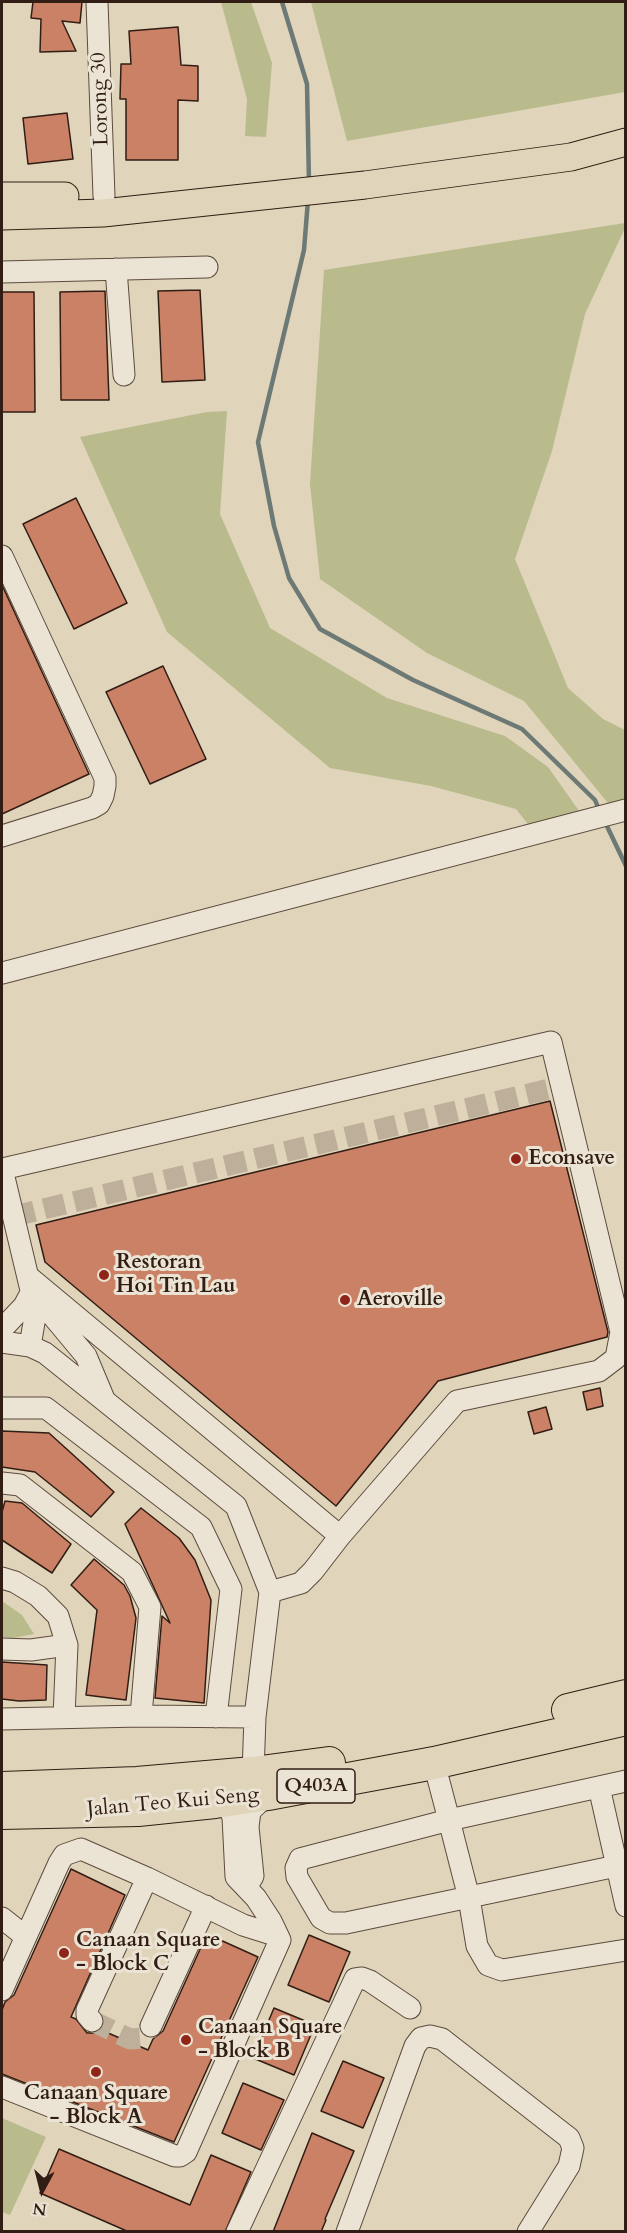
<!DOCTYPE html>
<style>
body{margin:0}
#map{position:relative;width:627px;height:2233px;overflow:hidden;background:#e0d4bb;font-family:Cardo,serif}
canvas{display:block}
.frame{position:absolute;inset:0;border:3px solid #311d13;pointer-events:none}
.north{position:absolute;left:12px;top:2161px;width:60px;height:60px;-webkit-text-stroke:4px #ebe3d3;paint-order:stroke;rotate:187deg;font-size:16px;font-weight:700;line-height:24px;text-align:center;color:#311d13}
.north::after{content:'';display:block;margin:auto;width:21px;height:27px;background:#311d13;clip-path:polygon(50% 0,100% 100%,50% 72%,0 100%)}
</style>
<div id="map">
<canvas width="627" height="2233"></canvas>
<div class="frame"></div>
<div class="north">N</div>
</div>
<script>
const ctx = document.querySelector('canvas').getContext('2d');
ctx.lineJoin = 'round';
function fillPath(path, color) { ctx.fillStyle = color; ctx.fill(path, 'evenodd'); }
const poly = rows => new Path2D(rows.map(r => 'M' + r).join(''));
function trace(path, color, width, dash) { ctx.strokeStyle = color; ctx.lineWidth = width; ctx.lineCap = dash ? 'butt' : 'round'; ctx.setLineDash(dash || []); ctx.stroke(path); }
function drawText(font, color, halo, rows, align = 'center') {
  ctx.font = font + ' Cardo,serif'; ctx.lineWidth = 6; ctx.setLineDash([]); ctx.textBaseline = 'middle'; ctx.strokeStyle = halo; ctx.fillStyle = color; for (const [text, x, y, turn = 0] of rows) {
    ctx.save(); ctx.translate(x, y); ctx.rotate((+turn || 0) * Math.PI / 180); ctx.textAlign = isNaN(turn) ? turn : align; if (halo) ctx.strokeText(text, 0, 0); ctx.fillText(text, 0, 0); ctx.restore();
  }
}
fillPath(poly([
 [221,2,251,2,272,63,266,137,245,136,247,99],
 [311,2,625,2,625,92,347,141],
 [625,223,625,228,585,314,552,451,515,559,568,688,603,719,625,730,625,805,612,808,524,701,427,653,320,579,310,484,324,270],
 [227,411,220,514,270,628,387,698,505,736,548,767,582,815,531,828,516,809,431,786,330,768,167,632,80,437,207,412],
 [2,1601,22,1615,34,1634,13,1638,2,1637],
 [2,2118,46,2137,10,2215,2,2212]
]), '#b9bb8c');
trace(poly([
 [282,2,307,84,309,183],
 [308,200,304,250,258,442,274,526,289,578,320,629,413,680,522,729,595,800,600,812],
 [605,822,626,866]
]), '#6d7975', 4.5);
const building = poly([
 [33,2,82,2,80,23,62,21,76,51,40,52,41,19,31,18,33,2],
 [178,27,181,65,198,66,198,101,178,100,178,160,126,160,126,99,120,99,121,64,131,64,129,31,178,27],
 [67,113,73,159,28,164,23,118,67,113],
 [200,290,205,380,162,382,158,291,200,290],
 [105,291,109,400,61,400,60,292,105,291],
 [2,292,34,292,35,412,2,412,2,292],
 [76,498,127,603,74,629,23,524,76,498],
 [2,585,89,774,2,814,2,585],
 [163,666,206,759,150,784,106,692,163,666],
 [550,1101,608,1332,607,1337,438,1381,336,1506,45,1262,36,1225,550,1101],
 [600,1388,603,1406,587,1410,583,1392,600,1388],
 [546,1407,552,1429,534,1434,528,1412,546,1407],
 [2,1431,49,1433,114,1492,91,1517,35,1472,2,1467,2,1431],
 [5,1501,22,1503,71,1544,52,1573,2,1540,2,1512,5,1501],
 [141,1508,179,1538,195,1560,211,1600,204,1703,155,1698,162,1616,170,1623,125,1524,141,1508],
 [94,1559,124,1585,130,1596,136,1618,126,1700,86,1695,97,1610,71,1585,94,1559],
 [2,1662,47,1665,46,1700,19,1701,2,1699,2,1662],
 [71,1869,125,1895,71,2017,76,2019,87,2033,95,2033,101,2030,148,2050,153,2039,163,2031,207,1934,258,1957,174,2142,2,2074,2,2010,5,2002,14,1995,71,1869],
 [309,1935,350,1952,329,2002,288,1985,309,1935],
 [274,2008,315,2025,294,2075,253,2058,274,2008],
 [343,2061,384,2078,363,2128,321,2111,343,2061],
 [243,2083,284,2100,261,2150,222,2133,243,2083],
 [312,2133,354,2151,325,2219,326,2220,321,2232,273,2232,312,2133],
 [59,2149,190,2205,211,2155,251,2172,225,2232,129,2232,40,2193,59,2149]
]);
fillPath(building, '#ca8166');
trace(building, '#311d13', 1.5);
trace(poly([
 [14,1216,562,1086],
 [92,2021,130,2039,142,2038,151,2026]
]), '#bdaf99', 21, [21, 10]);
const minor = poly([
 [97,2,104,196],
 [116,269,124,375],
 [2,272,207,267],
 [2,556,105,778,105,786,103,796,99,804,92,808,2,836],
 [2,973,626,810],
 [29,1277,340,1536],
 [36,1296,86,1356,104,1399],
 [2,1329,24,1306,32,1291],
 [2,1342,30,1346,45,1353,236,1506,270,1592,255,1717,253,1773],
 [30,1346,36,1311,2,1169,551,1042,621,1332,616,1358,599,1371,457,1401,340,1536,313,1571,301,1583,270,1592],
 [2,1408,46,1408,201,1527,231,1589,216,1717],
 [2,1483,20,1485,132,1572,150,1607,141,1716],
 [2,1578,15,1582,38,1596,58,1616,67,1645,64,1717],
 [2,1649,31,1650,67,1645],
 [2,1719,141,1716,255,1717],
 [434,1763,449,1820,300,1859,296,1868,297,1877,321,1918,330,1923,346,1923,626,1864],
 [626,1781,449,1820,469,1898,477,1946,488,1965,502,1970,626,1950],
 [599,1787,626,1906],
 [247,1886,253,1876,248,1827,250,1811,268,1794],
 [2,1918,26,1937],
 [2,1990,59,1863,64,1855,81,1849,147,1878,243,1925,278,1936],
 [92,2021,87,2015,87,2010,147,1878],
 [151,2026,206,1906],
 [2,2087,175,2156,180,2156,186,2152,280,1940,271,1921,256,1898,236,1877,233,1817,228,1806,215,1802],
 [237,2232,355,1979,362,1978,370,1981,410,2008],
 [347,2232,415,2046,421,2038,430,2036,442,2039,569,2138,573,2148,569,2166,528,2232]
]);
const major = poly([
 [2,196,65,196],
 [2,216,103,213,365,185,571,157,626,142]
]);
const highway = poly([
 [568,1710,626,1696],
 [2,1788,137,1783,253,1773,329,1763],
 [2,1813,138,1810,215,1802,268,1794,434,1763,626,1719]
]);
trace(minor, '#5d4b3d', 23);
trace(major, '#311d13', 29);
trace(highway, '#311d13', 34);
trace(minor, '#ebe3d3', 21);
trace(major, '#e0d4bb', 27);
trace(highway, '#e0d4bb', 32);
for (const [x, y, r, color] of [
 [516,1159,6,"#8f2418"],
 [104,1275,6,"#8f2418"],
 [345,1300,6,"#8f2418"],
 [64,1953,6,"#8f2418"],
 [186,2040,6,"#8f2418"],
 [96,2072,6,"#8f2418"]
]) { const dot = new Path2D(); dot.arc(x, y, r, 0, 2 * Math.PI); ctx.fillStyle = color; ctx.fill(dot); trace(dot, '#ebe3d3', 2); }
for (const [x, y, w] of [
 [316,1786,78]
]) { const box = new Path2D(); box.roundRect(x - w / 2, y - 17, w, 34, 4.5); ctx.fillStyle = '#ebe3d3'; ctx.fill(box); trace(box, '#311d13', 1.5); }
drawText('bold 20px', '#311d13', null, [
 ["Q403A",316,1786]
]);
drawText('21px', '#311d13', '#ebe3d3', [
 ["Lorong 30",101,99,-92],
 ["Jalan Teo Kui Seng",173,1803,-5]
]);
drawText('bold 21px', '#311d13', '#ebe3d3', [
 ["Econsave",528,1159],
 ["Restoran",116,1263],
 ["Hoi Tin Lau",116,1287],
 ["Aeroville",357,1300],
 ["Canaan Square",76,1941],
 ["- Block C",76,1965],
 ["Canaan Square",198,2028],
 ["- Block B",198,2052],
 ["Canaan Square",96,2094,"center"],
 ["- Block A",96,2118,"center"]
], 'left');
</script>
